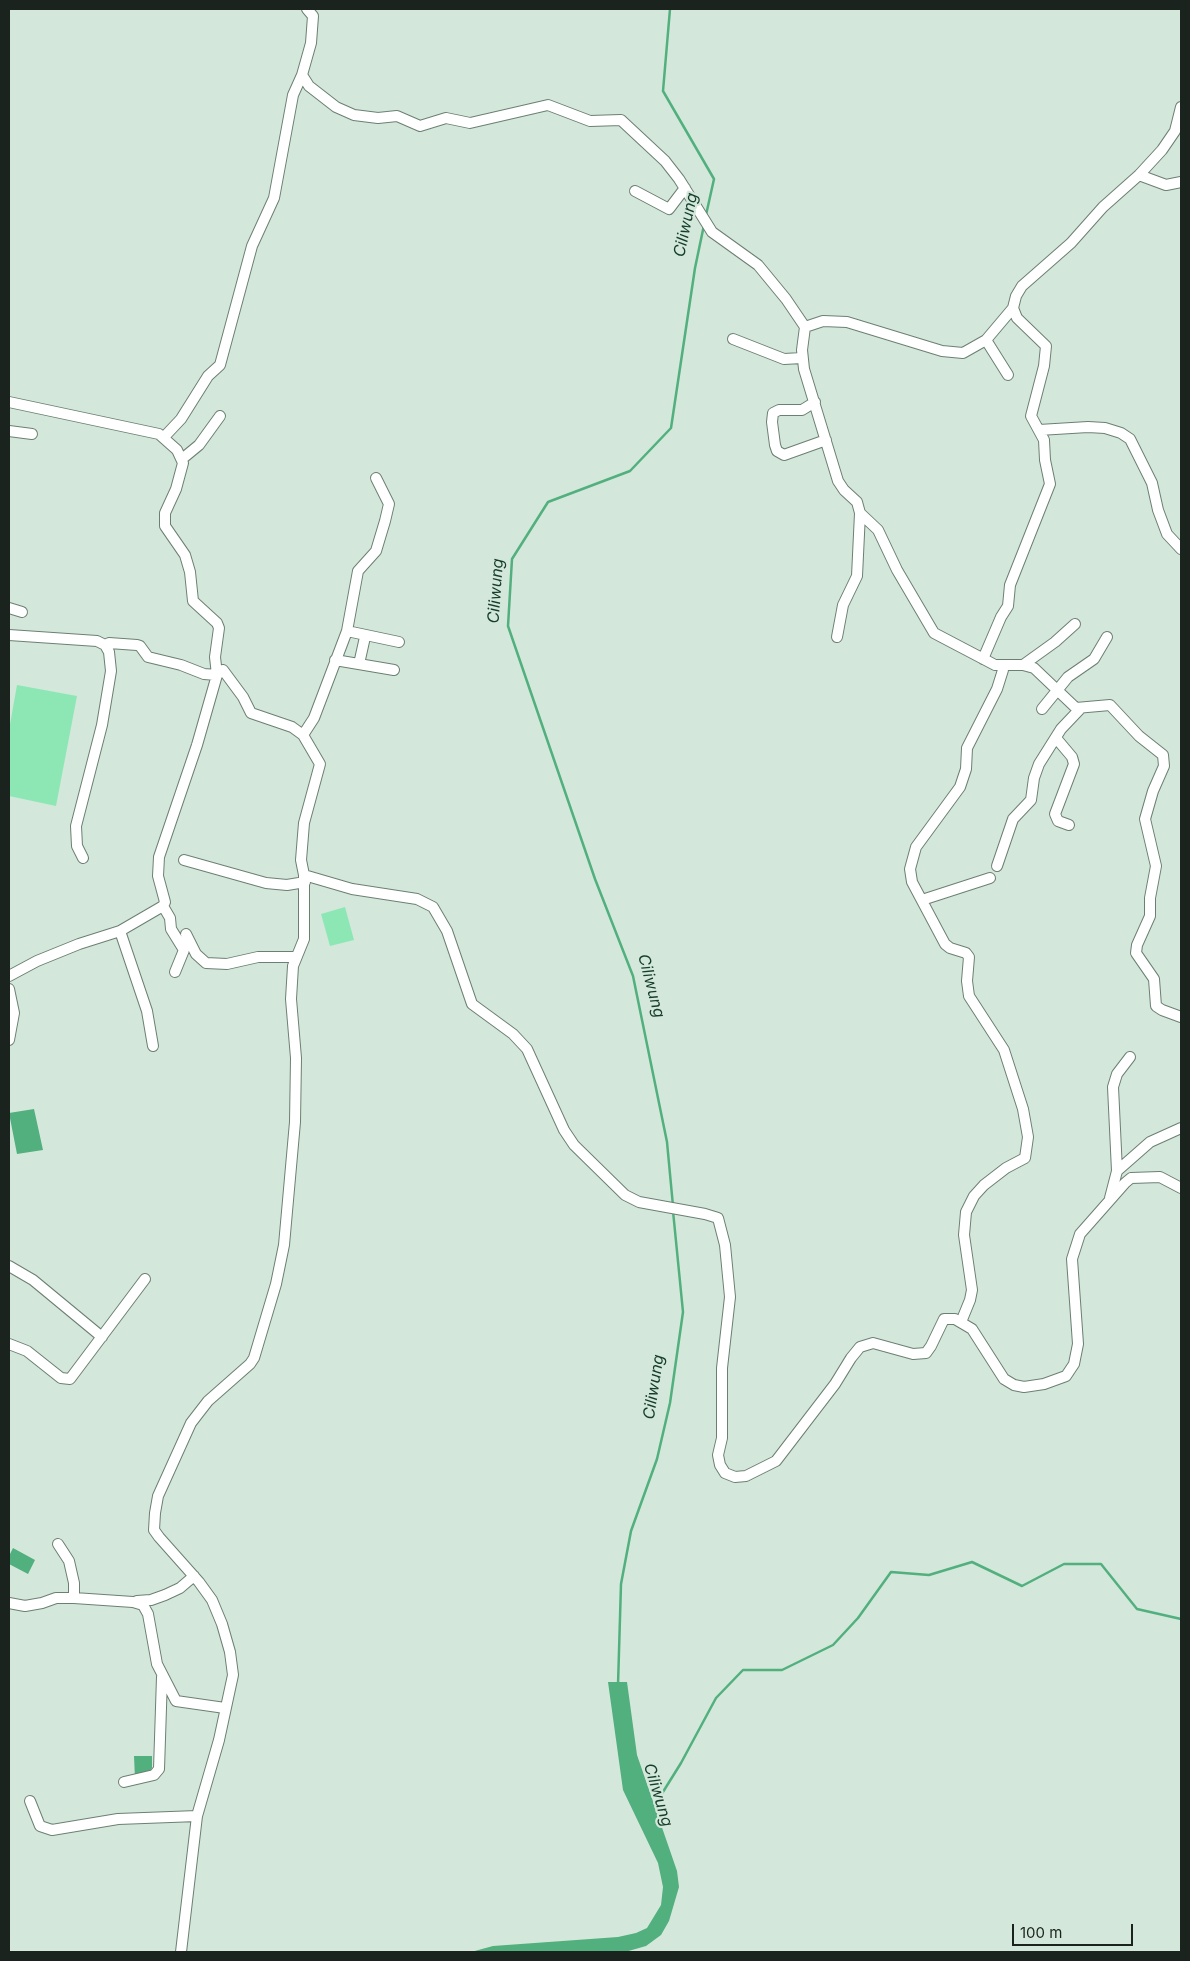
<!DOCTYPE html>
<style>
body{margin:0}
#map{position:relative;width:1190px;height:1961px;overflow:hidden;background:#d3e8db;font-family:Inter,sans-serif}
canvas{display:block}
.frame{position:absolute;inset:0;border:10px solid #1b231e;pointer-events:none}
.scale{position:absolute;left:1012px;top:1924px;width:121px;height:22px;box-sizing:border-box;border:2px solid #1b231e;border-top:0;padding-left:6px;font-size:15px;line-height:18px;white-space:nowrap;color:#1b231e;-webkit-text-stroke:4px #d3e8db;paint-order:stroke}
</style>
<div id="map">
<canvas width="1190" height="1961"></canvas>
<div class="frame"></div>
<div class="scale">100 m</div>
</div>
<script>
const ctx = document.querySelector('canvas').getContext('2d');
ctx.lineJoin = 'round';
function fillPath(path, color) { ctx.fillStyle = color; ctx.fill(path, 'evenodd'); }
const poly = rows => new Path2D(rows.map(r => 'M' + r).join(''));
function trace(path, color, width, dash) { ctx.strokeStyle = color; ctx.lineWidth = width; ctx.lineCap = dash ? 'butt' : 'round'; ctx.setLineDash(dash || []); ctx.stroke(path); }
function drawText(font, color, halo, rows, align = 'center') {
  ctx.font = font + ' Inter,sans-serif'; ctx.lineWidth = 4.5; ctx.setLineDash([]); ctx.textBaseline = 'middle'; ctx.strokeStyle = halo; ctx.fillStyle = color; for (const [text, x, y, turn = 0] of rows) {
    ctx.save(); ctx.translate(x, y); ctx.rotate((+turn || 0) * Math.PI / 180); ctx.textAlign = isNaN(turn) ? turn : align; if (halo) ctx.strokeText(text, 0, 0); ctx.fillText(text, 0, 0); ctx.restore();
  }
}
fillPath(poly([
 [17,685,77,696,56,806,9,796,9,730],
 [345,907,354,940,330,946,321,914]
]), '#8de7b5');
fillPath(poly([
 [34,1109,43,1150,17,1154,9,1113],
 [13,1548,35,1560,28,1574,9,1564,9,1556],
 [608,1682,627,1682,637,1755,677,1871,679,1887,669,1921,661,1935,646,1946,625,1952,471,1952,493,1946,618,1937,636,1933,647,1928,661,1905,663,1887,658,1863,623,1790],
 [134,1756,152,1756,152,1768,147,1775,135,1779]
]), '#52af7e');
trace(poly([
 [670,9,663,91,714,179,706,215],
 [673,1206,667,1142,633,976,595,879,508,626,512,559,548,502,630,471,671,428,695,268,704,225],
 [618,1685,621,1584,631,1531,657,1459,670,1403,683,1312,673,1211],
 [653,1808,681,1763,716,1698,743,1670,782,1670,833,1645,858,1618,891,1572,929,1575,972,1562,1022,1586,1064,1564,1101,1564,1137,1609,1181,1619]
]), '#52af7e', 2.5);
const street = poly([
 [307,9,313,16,311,43,302,75,309,86,336,107,354,115,378,118,397,116,420,126,446,118,470,123,548,105,590,121,621,120,665,161,679,179,712,232,758,265,786,299,805,327,802,350,804,369,838,481,844,490,857,502,860,513,878,530,897,570,934,633,995,665,1023,665,1034,668,1076,708,1110,705,1139,736,1163,755,1164,766,1153,791,1145,819,1156,866,1150,898,1150,916,1137,945,1136,953,1154,979,1156,1006,1162,1010,1181,1017],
 [1139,175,1166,185,1181,182],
 [635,191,669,209,685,188],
 [805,327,823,321,847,322,942,351,963,353,986,340,1013,308],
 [733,339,784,359,802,358],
 [986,340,1008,375],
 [9,402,159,434,177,450,183,463,176,489,165,513,165,526,185,555,190,572,193,601,217,623,219,628,215,657,217,675,223,670,243,697,251,713,292,727,303,735,320,764,304,823,301,860,304,875,352,889,417,899,433,907,447,931,472,1004,513,1034,527,1049,564,1130,574,1145,625,1195,639,1202,705,1214,718,1218,725,1245,730,1297,722,1368,722,1438,718,1455,720,1465,725,1473,735,1477,746,1476,776,1461,835,1384,851,1358,860,1347,873,1343,913,1354,926,1353,931,1346,944,1319,955,1319,972,1329,1004,1379,1014,1385,1024,1387,1044,1384,1066,1376,1074,1364,1078,1344,1072,1259,1080,1234,1125,1183,1131,1178,1160,1177,1181,1188],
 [815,402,802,410,779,410,773,413,772,422,775,445,777,451,784,455,826,440],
 [1039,430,1088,427,1105,428,1121,433,1130,439,1152,483,1158,510,1167,534,1181,549],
 [9,431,32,434],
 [165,436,181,419,208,376,220,365,252,246,274,198,293,95,302,75],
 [182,459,199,445,220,416],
 [9,608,22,612],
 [347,631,399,642],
 [9,635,97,641,105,645,109,652,111,671,102,725,76,826,77,846,83,858],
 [837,637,843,605,857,576,860,513],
 [105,645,109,643,137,645,140,646,148,657,181,665,204,674,217,675,197,745,159,857,158,876,165,902,163,906,170,918,171,929,184,950,175,972],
 [983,659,1001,617,1008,606,1010,585,1050,484,1045,460,1044,440,1031,416,1044,366,1046,346,1017,318,1013,308,1016,296,1022,286,1071,243,1103,207,1139,175,1162,150,1175,131,1181,107],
 [335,660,394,670],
 [359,664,365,637],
 [1023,665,1055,642,1075,624],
 [1042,709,1068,677,1094,659,1107,637],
 [303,735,314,718,347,631,358,571,376,551,385,521,389,504,376,478],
 [1056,738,1072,757,1074,764,1055,814,1058,821,1069,825],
 [184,860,266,883,287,885,305,882],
 [997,866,1013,819,1031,800,1034,778,1039,764,1061,729,1080,709],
 [922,900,990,878],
 [120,931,147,1011,153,1046],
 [186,934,196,954,206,963,227,964,258,957,296,957],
 [9,976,37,961,79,944,120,931,163,906],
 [9,989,14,1013,9,1040],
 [1117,1171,1150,1142,1181,1128],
 [1110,1198,1117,1171,1113,1087,1117,1074,1130,1057],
 [9,1266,33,1280,102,1337],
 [961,1322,970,1300,972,1290,964,1235,966,1212,974,1196,984,1185,1006,1168,1025,1158,1028,1137,1023,1109,1004,1050,969,996,967,981,969,957,966,953,950,948,945,944,912,882,910,869,916,847,960,787,966,769,967,748,997,689,1003,670,1001,666],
 [9,1344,27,1351,61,1378,70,1379,145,1279],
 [58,1544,69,1561,74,1583,74,1598],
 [137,1601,151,1600,165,1595,180,1588,194,1576],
 [9,1603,25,1606,42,1603,56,1598,74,1598,133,1602,143,1605,148,1614,157,1664,176,1701,225,1708],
 [124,1782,154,1775,159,1769,162,1677],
 [30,1801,40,1826,52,1830,118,1819,197,1816],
 [181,1952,197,1816,219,1740,233,1675,230,1652,222,1624,212,1600,199,1582,159,1537,154,1530,155,1513,158,1496,191,1423,208,1401,250,1364,254,1358,276,1284,284,1245,295,1122,296,1058,291,999,293,966,304,939,304,875]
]);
trace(street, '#6c7f73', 12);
trace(street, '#fff', 10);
drawText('italic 16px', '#153d29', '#d3e8db', [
 ["Ciliwung",686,225,-78],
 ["Ciliwung",496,591,-86],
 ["Ciliwung",651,986,75],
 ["Ciliwung",654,1387,-81],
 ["Ciliwung",658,1795,73]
]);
</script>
